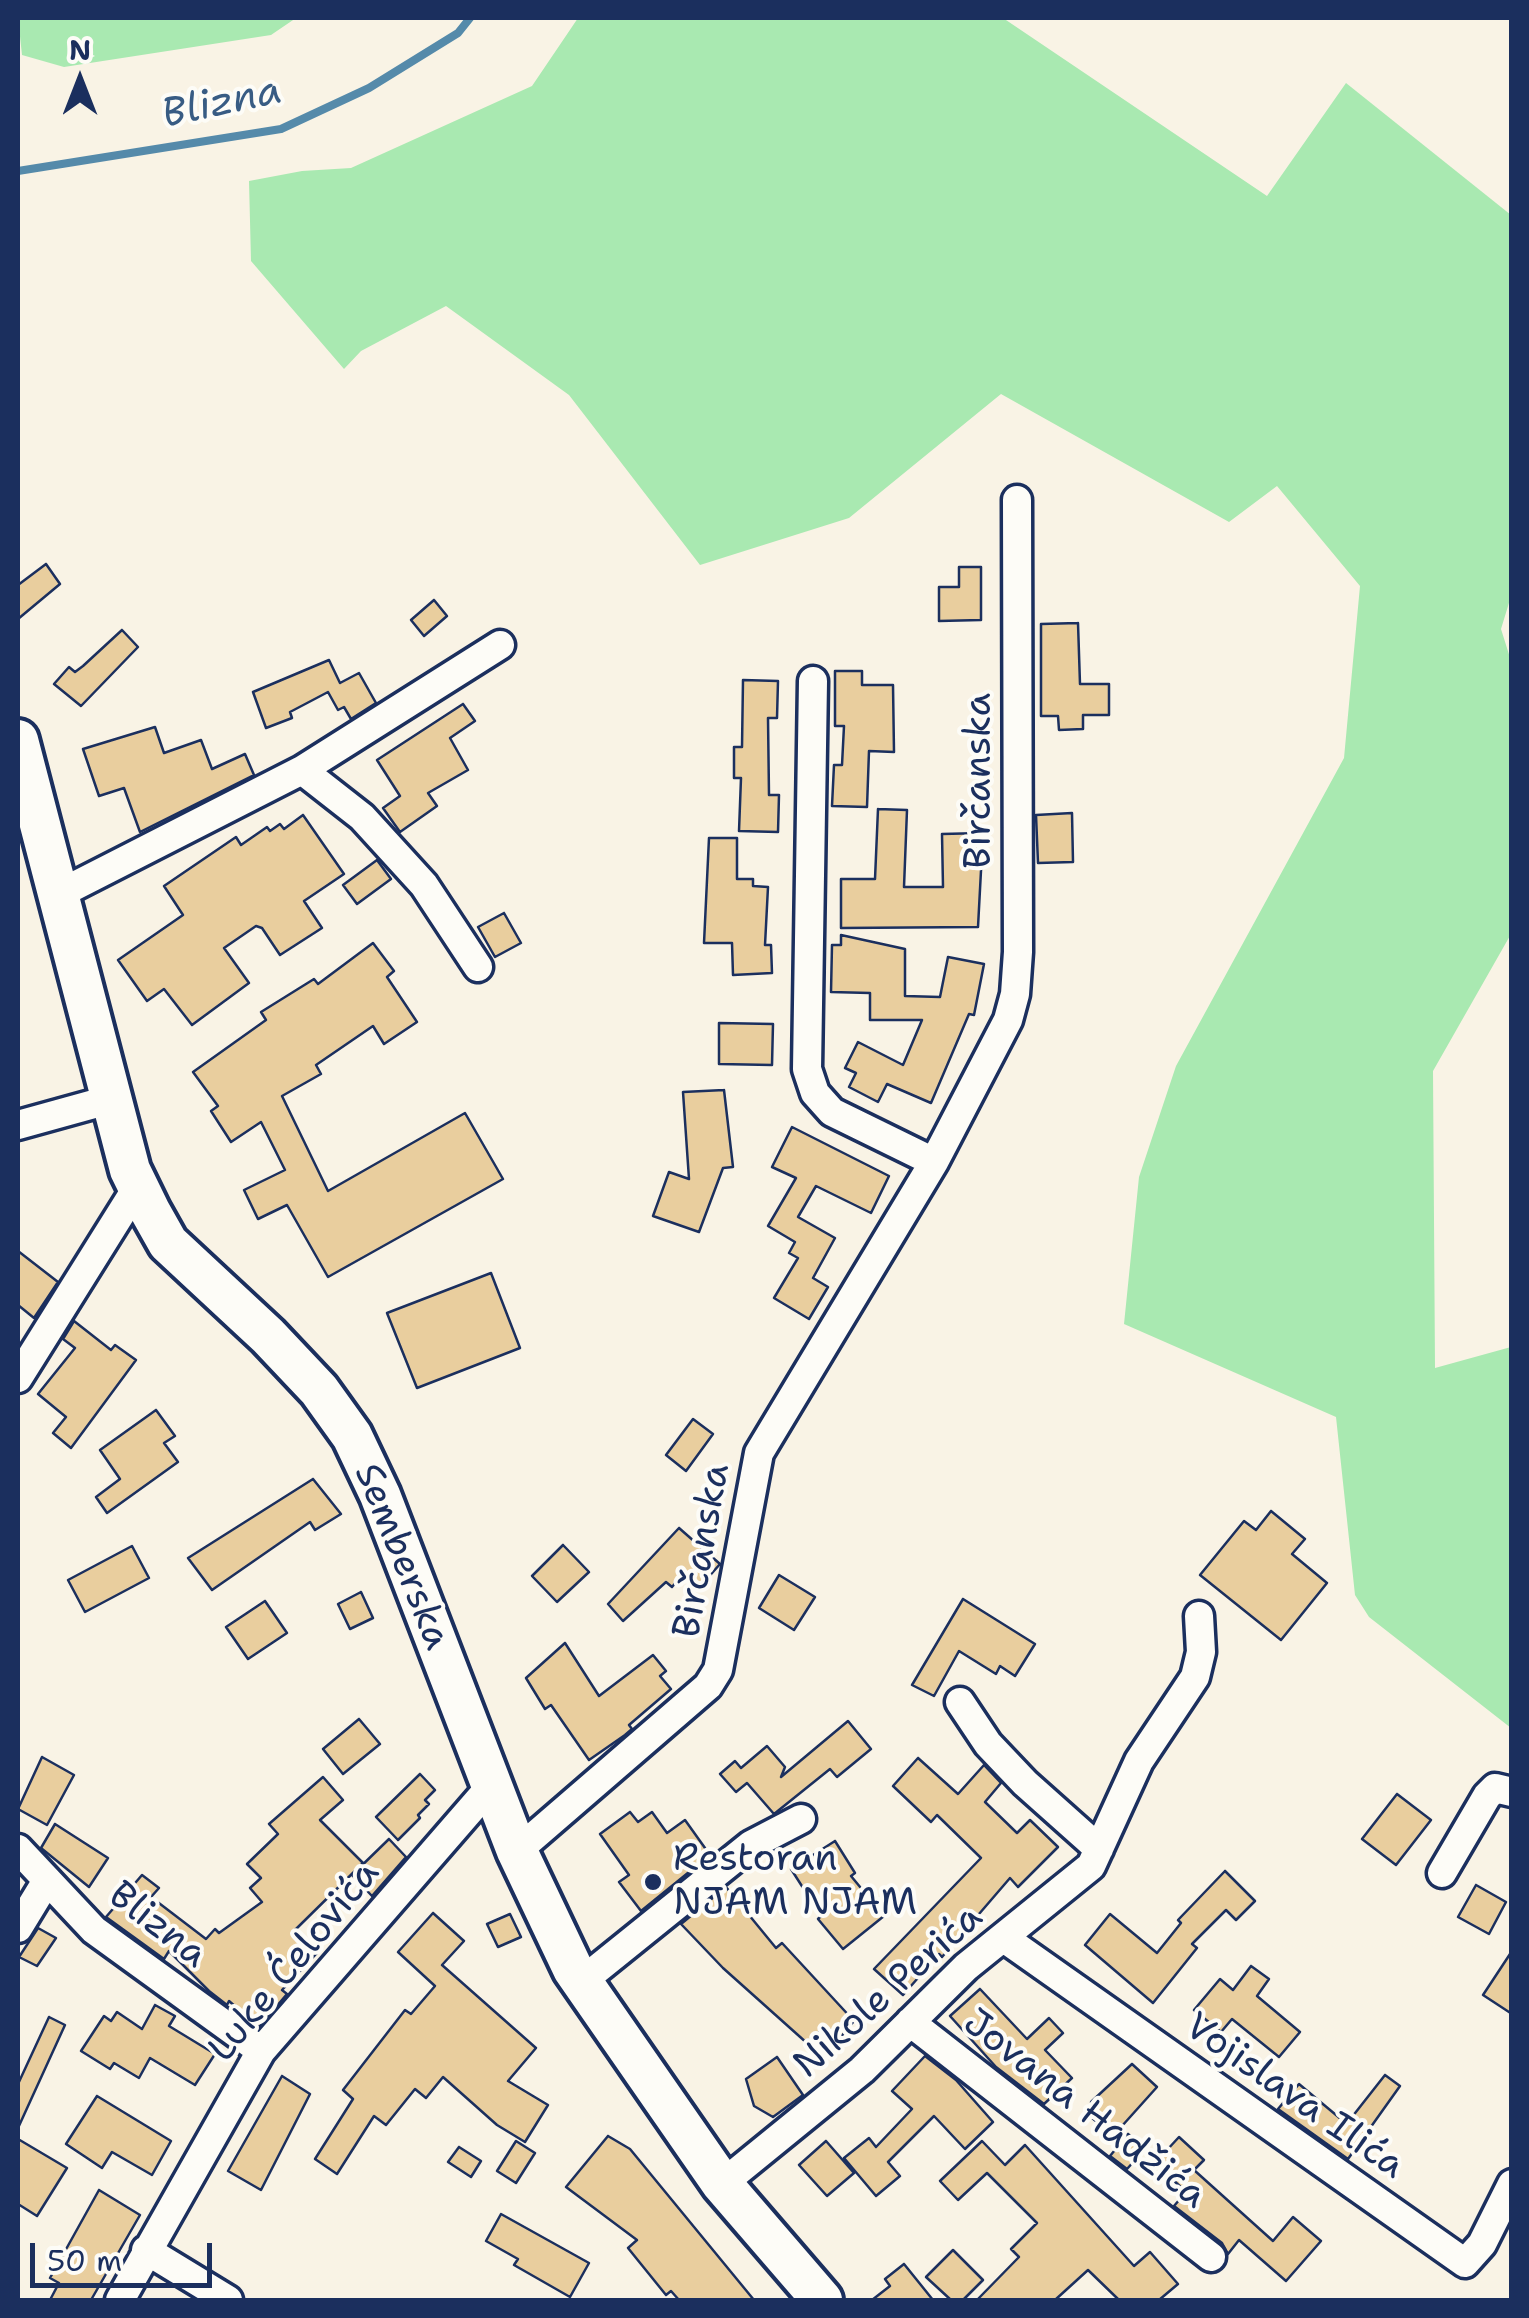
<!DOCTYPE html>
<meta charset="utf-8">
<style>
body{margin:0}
#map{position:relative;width:1529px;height:2318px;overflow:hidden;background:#f9f3e5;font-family:"Shantell Sans",sans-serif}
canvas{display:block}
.frame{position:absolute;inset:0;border:20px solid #1b2f5e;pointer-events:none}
.north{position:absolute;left:30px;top:30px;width:100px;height:100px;-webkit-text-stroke:8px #fdfcf7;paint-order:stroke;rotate:0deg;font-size:28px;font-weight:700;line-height:40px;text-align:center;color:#1b2f5e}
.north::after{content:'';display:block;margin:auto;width:35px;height:45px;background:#1b2f5e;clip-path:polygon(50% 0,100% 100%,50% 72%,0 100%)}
.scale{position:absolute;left:30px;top:2243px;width:182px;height:45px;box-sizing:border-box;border:5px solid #1b2f5e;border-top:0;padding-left:12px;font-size:30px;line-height:35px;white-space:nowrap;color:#1b2f5e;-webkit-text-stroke:8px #fdfcf7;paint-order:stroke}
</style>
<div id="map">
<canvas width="1529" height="2318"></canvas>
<div class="frame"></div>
<div class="north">N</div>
<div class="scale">50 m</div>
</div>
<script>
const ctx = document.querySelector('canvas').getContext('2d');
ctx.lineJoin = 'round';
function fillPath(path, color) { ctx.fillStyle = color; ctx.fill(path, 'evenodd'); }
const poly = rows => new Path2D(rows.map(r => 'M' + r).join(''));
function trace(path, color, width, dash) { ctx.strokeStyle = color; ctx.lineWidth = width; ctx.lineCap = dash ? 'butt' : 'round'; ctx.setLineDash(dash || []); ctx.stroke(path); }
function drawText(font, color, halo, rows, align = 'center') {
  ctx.font = font + ' "Shantell Sans",sans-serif'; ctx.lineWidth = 8; ctx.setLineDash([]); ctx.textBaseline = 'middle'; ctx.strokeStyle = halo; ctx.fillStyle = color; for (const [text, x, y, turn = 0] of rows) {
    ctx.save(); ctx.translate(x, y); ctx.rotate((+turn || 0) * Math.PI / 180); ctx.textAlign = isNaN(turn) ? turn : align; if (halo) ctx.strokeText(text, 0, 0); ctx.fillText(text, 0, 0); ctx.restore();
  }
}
fillPath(poly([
 [18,18,296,18,271,35,64,67,22,55],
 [578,18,1003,18,1267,196,1346,83,1511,215,1512,593,1501,629,1512,664,1511,934,1433,1071,1435,1368,1511,1347,1511,1728,1369,1617,1355,1595,1336,1417,1124,1324,1139,1177,1176,1066,1344,758,1360,586,1277,486,1229,522,1001,394,849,518,700,565,569,395,446,306,361,351,344,369,251,261,249,181,302,171,351,168,532,86]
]), '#a9e9b1');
trace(poly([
 [18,171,281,129,369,88,458,33,470,18]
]), '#558aaa', 8);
const building = poly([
 [46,564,60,584,18,619,18,585,46,564],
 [959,567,981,567,981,620,939,621,939,587,959,587,959,567],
 [434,600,447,616,424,636,411,620,434,600],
 [1078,623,1080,684,1109,684,1109,715,1083,715,1083,729,1059,730,1058,716,1041,716,1041,624,1078,623],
 [122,630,138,647,81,706,54,684,69,667,75,672,83,666,122,630],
 [329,660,340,683,359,673,376,703,351,719,344,707,338,710,328,692,290,712,292,718,266,728,253,692,329,660],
 [835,671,862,671,862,685,893,685,894,752,869,751,867,807,832,806,834,765,842,765,844,726,835,726,835,671],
 [743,680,778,681,777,718,768,718,769,795,779,795,778,832,739,831,741,778,734,778,734,747,742,747,743,680],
 [463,704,475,721,450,738,468,770,428,793,437,806,400,832,383,808,400,796,377,760,463,704],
 [155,727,164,753,201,740,212,769,245,754,254,775,140,832,124,788,99,796,83,749,155,727],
 [878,809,907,810,904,887,943,887,942,834,983,833,978,927,841,928,841,879,875,879,878,809],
 [1072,813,1073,862,1038,863,1036,815,1072,813],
 [303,815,344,874,304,901,322,928,280,955,262,928,256,926,224,948,249,983,192,1025,164,989,147,1001,118,960,183,915,164,886,236,837,241,845,267,827,270,831,280,824,284,829,303,815],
 [709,838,737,838,737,879,753,879,753,886,768,887,765,945,771,945,772,973,733,975,732,943,704,943,709,838],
 [377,860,391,879,357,904,343,885,377,860],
 [504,913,521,943,495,957,478,927,504,913],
 [841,935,905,949,905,996,940,997,948,957,984,964,974,1015,969,1014,931,1103,887,1084,878,1102,849,1087,856,1073,845,1068,858,1042,903,1065,922,1020,870,1020,870,993,831,992,832,945,841,945,841,935],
 [373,943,394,971,387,977,417,1022,384,1044,373,1026,316,1065,321,1074,282,1096,328,1191,465,1113,503,1179,328,1277,287,1205,258,1219,244,1190,285,1170,261,1122,231,1142,211,1111,218,1106,193,1072,266,1020,261,1012,314,979,318,984,373,943],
 [719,1023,773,1024,772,1065,719,1064,719,1023],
 [724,1090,733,1167,723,1168,699,1232,653,1216,669,1172,689,1179,683,1092,724,1090],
 [792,1127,889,1176,871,1213,816,1186,798,1217,835,1238,813,1278,828,1287,809,1319,774,1298,798,1258,789,1253,795,1242,768,1226,796,1178,772,1167,792,1127],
 [18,1251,58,1282,34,1318,18,1305,18,1251],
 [491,1273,520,1348,417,1388,387,1313,491,1273],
 [74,1321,111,1350,115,1345,136,1360,71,1448,53,1433,66,1417,38,1394,75,1348,63,1339,74,1321],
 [156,1410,175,1436,164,1443,178,1462,107,1513,96,1497,120,1479,100,1450,156,1410],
 [693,1419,713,1434,686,1471,666,1455,693,1419],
 [313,1479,341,1514,315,1530,310,1522,212,1590,188,1558,313,1479],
 [1271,1511,1305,1539,1292,1554,1327,1583,1281,1640,1200,1575,1244,1521,1256,1530,1271,1511],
 [679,1528,720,1564,698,1589,682,1575,672,1587,666,1582,623,1621,608,1604,679,1528],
 [563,1545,589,1572,557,1602,532,1576,563,1545],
 [132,1546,149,1578,85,1612,68,1580,132,1546],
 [779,1575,815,1597,794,1630,759,1608,779,1575],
 [361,1592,373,1618,350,1629,338,1604,361,1592],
 [963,1599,1035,1644,1015,1676,1000,1666,996,1674,959,1651,934,1696,912,1685,963,1599],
 [265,1601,287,1633,248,1659,226,1627,265,1601],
 [565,1643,599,1696,653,1655,666,1671,660,1676,671,1689,629,1725,632,1729,625,1735,589,1760,551,1705,545,1709,526,1678,565,1643],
 [359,1719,380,1744,343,1774,323,1749,359,1719],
 [848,1721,871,1749,837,1777,830,1769,774,1814,747,1783,736,1792,720,1774,735,1761,741,1768,767,1746,785,1767,781,1777,848,1721],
 [42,1757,74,1775,47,1825,18,1809,42,1757],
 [918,1758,958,1794,984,1765,1001,1783,985,1802,1017,1833,1030,1820,1058,1847,1018,1887,1010,1878,942,1957,939,1954,903,1995,874,1969,981,1858,937,1815,931,1822,893,1786,918,1758],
 [420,1774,435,1790,425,1800,429,1804,418,1815,420,1818,398,1840,376,1817,420,1774],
 [323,1777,343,1800,320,1820,363,1863,295,1930,318,1952,282,1990,287,1994,259,2027,229,2001,227,2005,209,1991,169,1951,164,1959,106,1917,142,1875,159,1888,151,1897,206,1939,215,1929,219,1933,262,1902,250,1888,261,1878,247,1864,278,1834,269,1824,323,1777],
 [1397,1794,1431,1820,1396,1865,1362,1839,1397,1794],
 [630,1812,638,1822,652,1812,667,1833,685,1820,710,1855,641,1911,619,1882,629,1875,600,1834,630,1812],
 [55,1824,108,1858,89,1887,41,1848,55,1824],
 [389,1839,406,1857,372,1896,352,1875,389,1839],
 [835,1841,855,1873,851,1876,884,1916,843,1949,818,1919,821,1916,791,1869,835,1841],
 [1225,1871,1255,1901,1236,1920,1226,1910,1192,1944,1197,1948,1153,2003,1085,1945,1110,1914,1157,1953,1181,1923,1178,1920,1225,1871],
 [1476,1885,1506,1902,1489,1934,1458,1917,1476,1885],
 [726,1887,776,1948,782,1943,854,2021,840,2038,825,2026,808,2044,723,1968,681,1924,726,1887],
 [433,1913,464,1941,442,1965,536,2048,508,2081,548,2105,525,2142,497,2125,443,2077,426,2098,415,2089,386,2125,374,2116,337,2174,315,2159,353,2099,343,2090,405,2010,411,2014,435,1986,398,1952,433,1913],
 [510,1914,521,1937,498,1947,487,1924,510,1914],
 [38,1928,56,1938,37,1966,19,1957,38,1928],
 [1512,1951,1512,2014,1483,1995,1512,1951],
 [1251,1966,1269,1979,1257,1996,1300,2032,1279,2057,1232,2019,1221,2032,1194,2010,1220,1979,1233,1990,1251,1966],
 [980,1989,1027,2039,1049,2018,1063,2033,1045,2050,1072,2078,1044,2104,996,2067,950,2016,980,1989],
 [155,2005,175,2016,169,2026,215,2054,195,2085,150,2058,139,2078,114,2063,110,2069,81,2051,104,2016,111,2021,117,2012,142,2029,155,2005],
 [49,2017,65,2025,18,2128,18,2084,49,2017],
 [925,2056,956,2080,993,2122,965,2149,934,2116,888,2162,900,2176,876,2196,844,2158,869,2138,876,2147,912,2109,892,2091,925,2056],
 [777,2057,803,2095,773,2117,754,2106,746,2079,777,2057],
 [1132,2064,1157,2087,1113,2136,1091,2117,1098,2108,1091,2102,1132,2064],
 [1385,2075,1400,2086,1348,2159,1278,2109,1299,2084,1342,2120,1348,2113,1352,2117,1385,2075],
 [282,2076,310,2094,261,2190,228,2171,282,2076],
 [97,2096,171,2141,152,2175,112,2152,102,2168,66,2144,97,2096],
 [1128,2134,1145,2149,1127,2169,1110,2156,1128,2134],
 [608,2136,630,2149,754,2300,679,2300,671,2291,666,2295,628,2248,637,2240,566,2187,608,2136],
 [1179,2137,1204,2160,1194,2170,1273,2241,1293,2217,1321,2241,1286,2281,1239,2240,1228,2254,1222,2243,1174,2206,1186,2192,1155,2163,1179,2137],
 [18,2139,67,2168,37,2216,18,2204,18,2139],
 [516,2141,535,2153,516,2183,497,2171,516,2141],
 [826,2141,854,2173,827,2196,799,2165,826,2141],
 [982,2141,1005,2165,1025,2145,1134,2266,1150,2252,1178,2284,1159,2300,1119,2300,1088,2270,1055,2300,977,2300,1019,2257,1011,2249,1037,2223,987,2173,958,2200,940,2181,982,2141],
 [459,2147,481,2161,471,2177,448,2162,459,2147],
 [99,2190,140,2215,91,2300,50,2300,59,2283,50,2278,99,2190],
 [501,2214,589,2263,570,2297,514,2265,518,2259,486,2241,501,2214],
 [953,2250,983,2280,963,2300,951,2300,926,2277,953,2250],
 [904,2264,933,2300,872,2300,890,2286,885,2279,904,2264]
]);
fillPath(building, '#e9ce9e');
trace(building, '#1b2f5e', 2.5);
const minor = poly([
 [813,681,807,1069,815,1093,832,1112,934,1162],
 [302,770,500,645],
 [59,894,302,770,362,817,424,885,478,967],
 [18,1125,112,1099],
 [18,1378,138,1186],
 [960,1702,988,1744,1025,1783,1099,1849],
 [18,1849,94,1930,261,2051],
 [517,1851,708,1686,718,1670,759,1453,934,1162,1008,1020,1015,994,1018,952,1017,500],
 [1442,1873,1487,1796,1495,1788,1512,1792],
 [18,1928,46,1882],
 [1004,1938,1465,2263,1482,2244,1512,2184],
 [581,1982,751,1845,801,1819],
 [910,2022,1211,2257],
 [722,2184,862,2070,966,1967,1091,1866,1139,1761,1195,1677,1201,1652,1199,1616],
 [146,2250,228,2300],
 [120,2300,261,2051,491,1786]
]);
const secondary = poly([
 [18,740,130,1170,150,1211,168,1243,268,1336,319,1390,352,1436,380,1495,517,1851,573,1969,722,2184,822,2300]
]);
trace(minor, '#1b2f5e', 35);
trace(secondary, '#1b2f5e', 48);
trace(minor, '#fdfcf7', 28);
trace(secondary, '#fdfcf7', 40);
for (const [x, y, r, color] of [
 [653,1882,10,"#1b2f5e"]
]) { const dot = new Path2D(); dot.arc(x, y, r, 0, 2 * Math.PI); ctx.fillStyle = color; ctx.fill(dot); trace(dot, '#fdfcf7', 4); }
drawText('38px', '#1b2f5e', '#fdfcf7', [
 ["Birčanska",980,781,-90],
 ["Birčanska",703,1551,-80],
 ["Semberska",401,1557,68],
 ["Blizna",157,1926,38],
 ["Luke Ćelovića",295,1962,-51],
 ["Nikole Perića",889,1992,-42],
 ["Vojislava Ilića",1294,2097,35],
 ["Jovana Hadžića",1084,2110,38]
]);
drawText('38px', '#1b2f5e', '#fdfcf7', [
 ["Restoran",673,1860],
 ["NJAM NJAM",673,1904]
], 'left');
drawText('italic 40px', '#385c84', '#fdfcf7', [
 ["Blizna",222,104,-12]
]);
</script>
